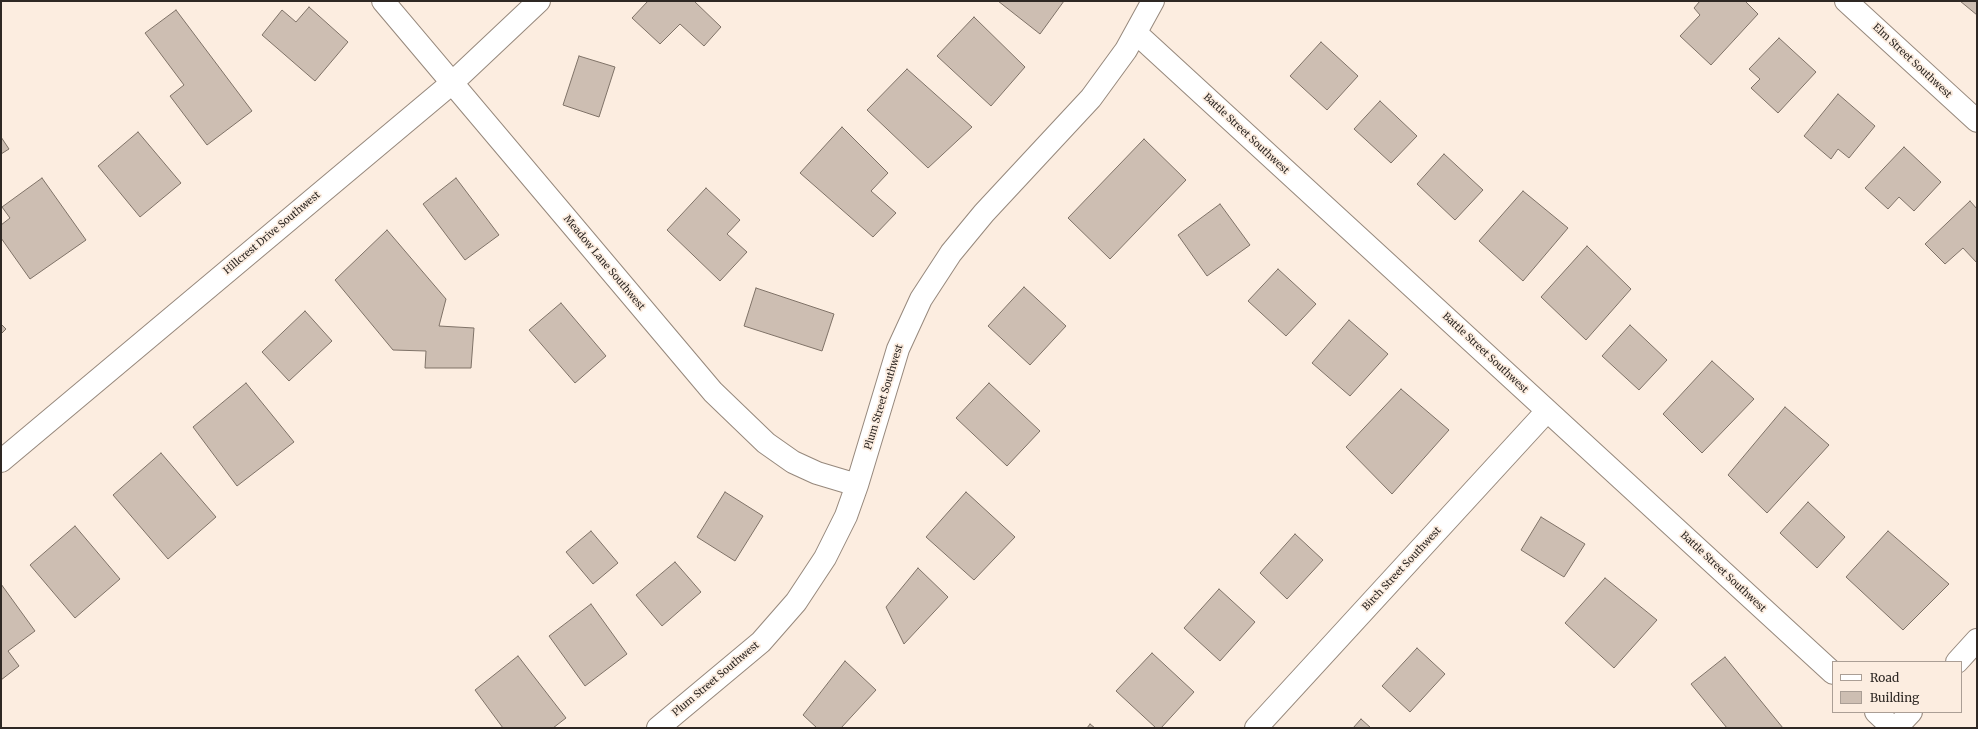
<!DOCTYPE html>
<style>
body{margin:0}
#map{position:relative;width:1978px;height:729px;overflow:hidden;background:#fcede0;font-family:Merriweather,serif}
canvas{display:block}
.frame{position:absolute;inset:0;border:2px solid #2e2824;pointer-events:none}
.legend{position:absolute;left:1832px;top:661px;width:130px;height:52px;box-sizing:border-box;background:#fcede0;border:1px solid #aa9e95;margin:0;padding:5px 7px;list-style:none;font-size:12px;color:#2e2824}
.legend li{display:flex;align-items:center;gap:8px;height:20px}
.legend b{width:20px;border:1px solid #aa9e95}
</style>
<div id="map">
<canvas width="1978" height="729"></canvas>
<div class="frame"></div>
<ul class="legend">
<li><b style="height:5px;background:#fff"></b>Road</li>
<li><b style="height:11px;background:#cdbeb2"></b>Building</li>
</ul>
</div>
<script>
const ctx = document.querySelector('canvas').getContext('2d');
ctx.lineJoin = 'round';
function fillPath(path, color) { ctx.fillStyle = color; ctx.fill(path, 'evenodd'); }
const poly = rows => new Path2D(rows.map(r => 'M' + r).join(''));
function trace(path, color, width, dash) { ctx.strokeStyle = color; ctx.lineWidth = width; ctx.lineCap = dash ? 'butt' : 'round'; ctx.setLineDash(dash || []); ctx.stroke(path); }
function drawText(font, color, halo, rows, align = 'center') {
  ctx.font = font + ' Merriweather,serif'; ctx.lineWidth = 3.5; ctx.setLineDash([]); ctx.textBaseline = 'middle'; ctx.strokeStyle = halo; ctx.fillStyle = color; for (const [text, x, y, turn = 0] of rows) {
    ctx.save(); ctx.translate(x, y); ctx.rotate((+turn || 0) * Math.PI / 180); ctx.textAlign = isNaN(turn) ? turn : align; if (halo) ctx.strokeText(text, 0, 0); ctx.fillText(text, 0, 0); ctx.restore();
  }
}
const building = poly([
 [648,1,694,1,721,27,704,46,680,24,660,44,632,18,648,1],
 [998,1,1064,1,1040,34,998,1],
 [1700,1,1745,1,1758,14,1711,65,1680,36,1700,15,1694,8,1700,1],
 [1960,1,1977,1,1977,15,1960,1],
 [309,7,348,42,315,81,262,35,282,10,296,22,309,7],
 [176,10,252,111,207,145,170,96,184,85,145,33,176,10],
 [974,17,1025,67,991,106,937,56,974,17],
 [1779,38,1816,72,1778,113,1751,88,1760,79,1749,69,1779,38],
 [1321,42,1358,76,1327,110,1290,76,1321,42],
 [579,56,615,67,599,117,563,105,579,56],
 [907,69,972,127,928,168,867,110,907,69],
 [1838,94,1875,126,1849,158,1838,149,1831,159,1804,136,1838,94],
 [1380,101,1417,136,1391,163,1354,129,1380,101],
 [842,127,888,173,871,191,896,213,873,237,800,173,842,127],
 [138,132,181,183,140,217,98,166,138,132],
 [1,137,9,149,1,154,1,137],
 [1144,139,1186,180,1110,259,1068,218,1144,139],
 [1904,147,1941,182,1914,211,1899,197,1888,209,1865,188,1904,147],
 [1444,154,1483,190,1455,220,1417,184,1444,154],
 [42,178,86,240,30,279,1,238,1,225,10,218,2,207,42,178],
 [456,178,499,235,465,260,423,204,456,178],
 [706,188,740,220,727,234,747,252,720,281,667,230,706,188],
 [1523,191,1568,228,1523,281,1479,241,1523,191],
 [1970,201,1977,209,1977,263,1963,248,1945,264,1925,244,1970,201],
 [1220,204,1250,245,1207,276,1178,235,1220,204],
 [387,230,446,299,439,326,474,328,471,368,425,368,426,351,393,350,335,280,387,230],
 [1587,246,1631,289,1586,340,1541,297,1587,246],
 [1278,269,1316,304,1286,336,1248,301,1278,269],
 [1024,287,1066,326,1030,365,988,326,1024,287],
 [756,288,834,314,822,351,744,326,756,288],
 [561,303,606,356,575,383,529,330,561,303],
 [305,311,332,341,289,381,262,352,305,311],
 [1349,320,1388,354,1350,396,1312,363,1349,320],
 [1,324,6,329,1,334,1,324],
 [1630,325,1667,360,1639,390,1602,356,1630,325],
 [1712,361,1754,399,1702,453,1663,414,1712,361],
 [246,383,294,442,237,486,193,427,246,383],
 [989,383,1040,431,1007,466,956,418,989,383],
 [1401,389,1449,430,1392,494,1346,447,1401,389],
 [1785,407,1829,445,1767,513,1728,475,1785,407],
 [161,453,216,517,168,559,113,495,161,453],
 [725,492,763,516,735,561,697,537,725,492],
 [966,492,1015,537,974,580,926,537,966,492],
 [1808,502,1845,537,1817,568,1780,533,1808,502],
 [1541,517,1585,544,1564,577,1521,550,1541,517],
 [75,526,120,579,75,618,30,565,75,526],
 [591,531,618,563,593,584,566,552,591,531],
 [1888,531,1949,584,1903,630,1846,577,1888,531],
 [1295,534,1323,560,1287,599,1260,573,1295,534],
 [675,562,701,592,662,626,636,595,675,562],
 [918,568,948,597,904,644,886,607,918,568],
 [1605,578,1657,620,1614,668,1565,623,1605,578],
 [1,584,35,631,8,651,19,666,1,680,1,584],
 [1219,589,1255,622,1220,661,1184,628,1219,589],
 [591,604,627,654,585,686,549,636,591,604],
 [1417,648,1445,674,1410,712,1382,686,1417,648],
 [1152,653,1194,692,1161,728,1156,728,1116,691,1152,653],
 [518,656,566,718,553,728,503,728,475,690,518,656],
 [1725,657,1783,728,1727,728,1691,684,1725,657],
 [845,661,876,690,841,728,817,728,803,715,845,661],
 [1361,719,1371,728,1353,728,1361,719],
 [1090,724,1095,728,1087,728,1090,724]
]);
fillPath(building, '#cdbeb2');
trace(building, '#7f7267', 1);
const street = poly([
 [383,1,713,392,766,443,793,462,817,473,857,485],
 [1846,1,1977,121],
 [1136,33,1833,673],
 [1,461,452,83,539,1],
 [1876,712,1893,728],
 [658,728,761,642,796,602,825,558,846,516,857,485,898,349,921,299,951,253,984,213,1091,98,1126,50,1153,1],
 [1256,728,1547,411]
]);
const secondary = poly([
 [1957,662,1977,640],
 [1896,728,1911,712]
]);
trace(street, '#96887c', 24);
trace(secondary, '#96887c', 24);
trace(street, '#fff', 22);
trace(secondary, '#fff', 22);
drawText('10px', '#2e2824', '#fcede0', [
 ["Elm Street Southwest",1912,61,43],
 ["Battle Street Southwest",1246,134,43],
 ["Hillcrest Drive Southwest",272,233,-40],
 ["Meadow Lane Southwest",604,263,50],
 ["Battle Street Southwest",1485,353,43],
 ["Plum Street Southwest",884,397,-73],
 ["Birch Street Southwest",1402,569,-47],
 ["Battle Street Southwest",1723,572,43],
 ["Plum Street Southwest",716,679,-40]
]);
</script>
